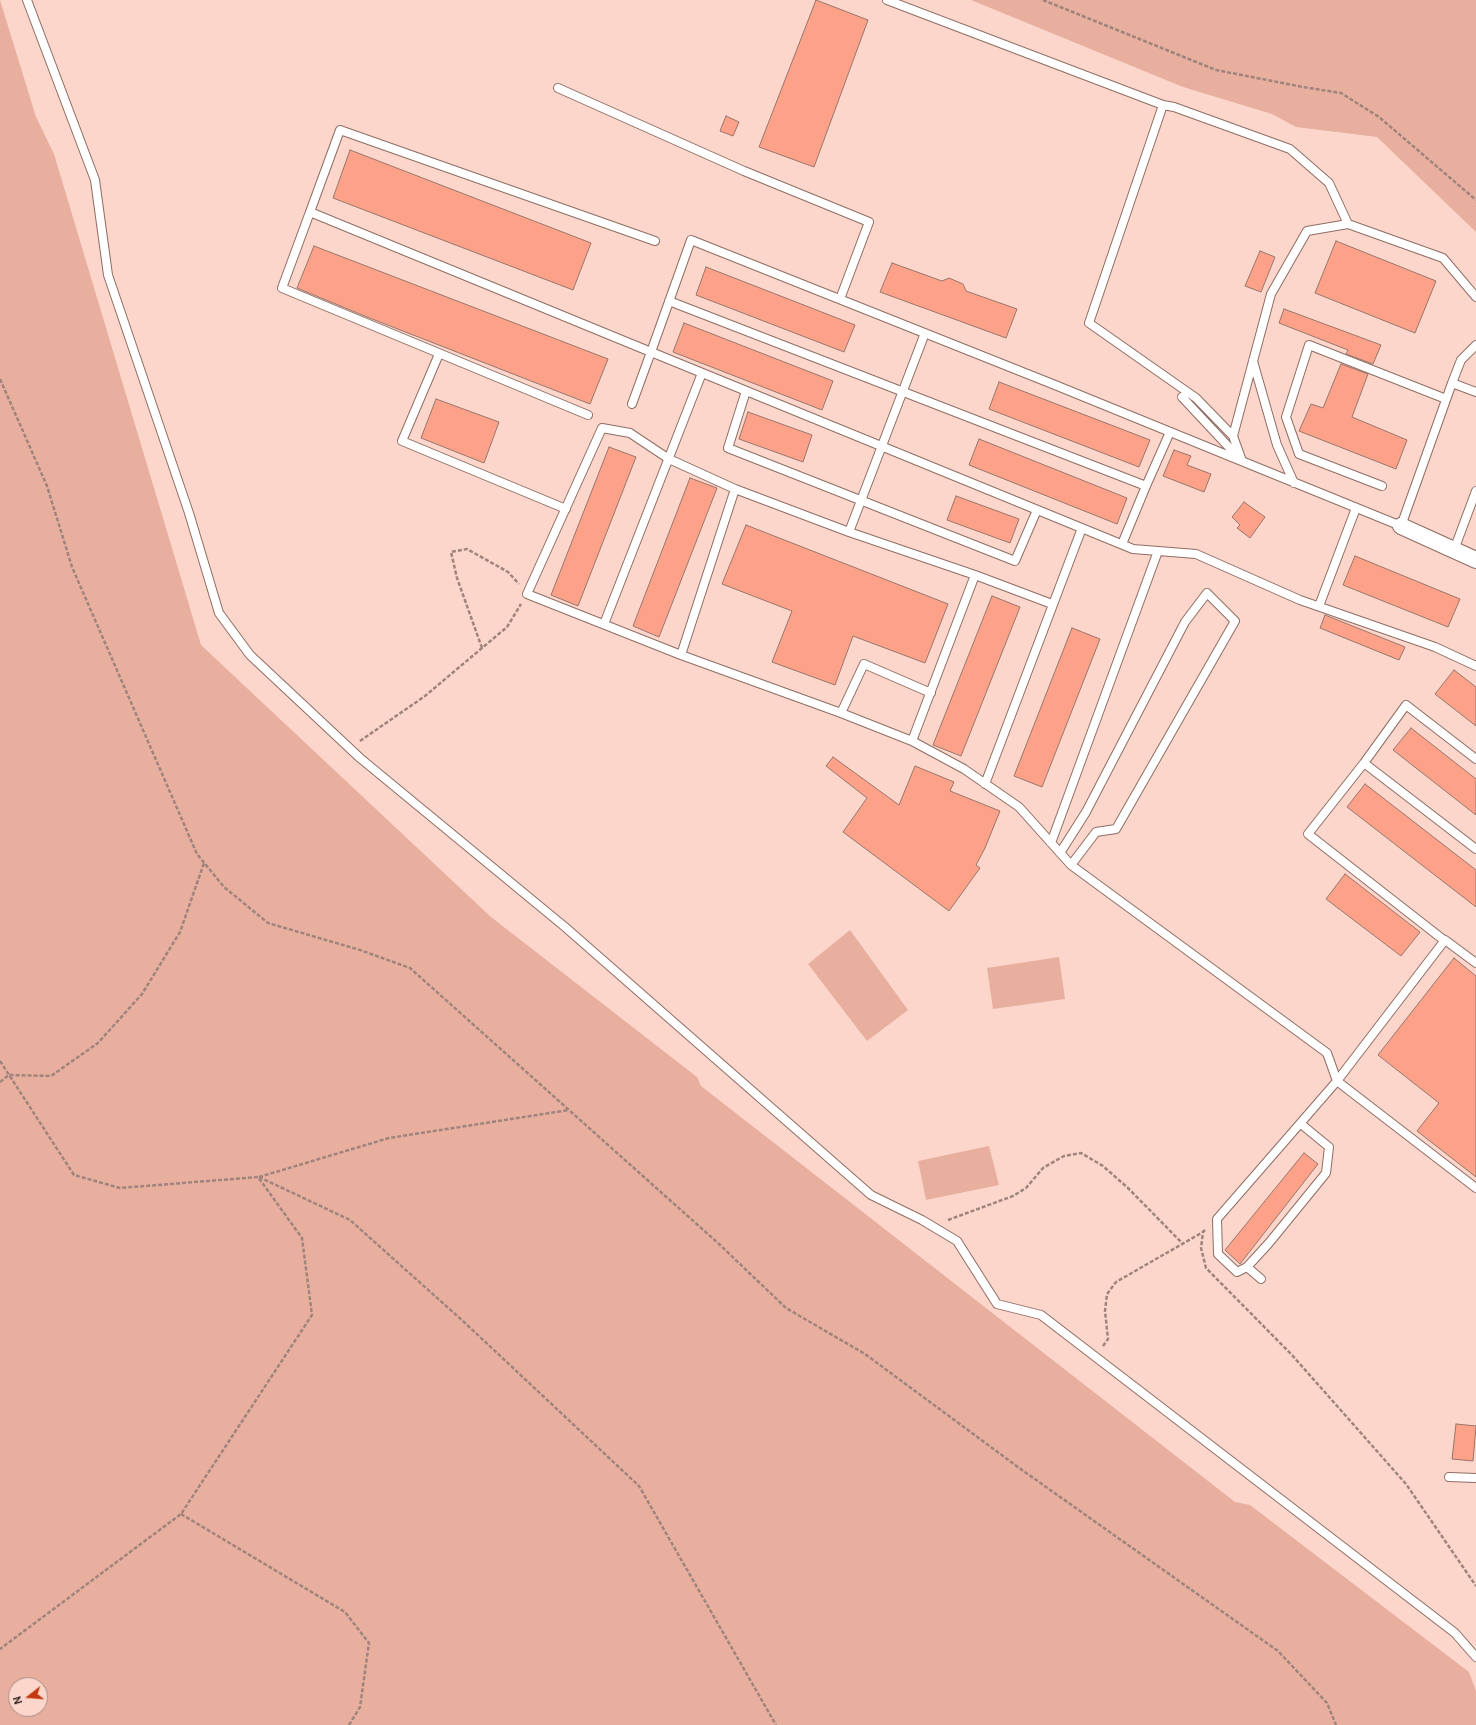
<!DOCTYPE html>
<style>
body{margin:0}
#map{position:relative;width:1476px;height:1725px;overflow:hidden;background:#fcd6cb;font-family:Cabin,sans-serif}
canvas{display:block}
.north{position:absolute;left:8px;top:1677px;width:40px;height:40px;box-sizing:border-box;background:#fcd6cb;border:1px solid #a88c84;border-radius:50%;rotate:253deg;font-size:11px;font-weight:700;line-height:16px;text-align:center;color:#2b1d1a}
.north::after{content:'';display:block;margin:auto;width:14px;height:18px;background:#c1390d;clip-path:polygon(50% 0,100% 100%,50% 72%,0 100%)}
</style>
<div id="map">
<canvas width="1476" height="1725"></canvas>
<div class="north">N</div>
</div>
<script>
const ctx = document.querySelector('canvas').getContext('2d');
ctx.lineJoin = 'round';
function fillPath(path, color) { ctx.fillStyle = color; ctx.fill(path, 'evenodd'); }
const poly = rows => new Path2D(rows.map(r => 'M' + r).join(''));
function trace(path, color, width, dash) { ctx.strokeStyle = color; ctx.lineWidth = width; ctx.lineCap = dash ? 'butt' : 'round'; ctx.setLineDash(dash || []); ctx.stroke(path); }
fillPath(poly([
 [0,0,36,117,54,154,201,645,491,917,697,1077,701,1086,1235,1502,1250,1505,1469,1672,1476,1691,1476,1725,0,1725],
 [16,1685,40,1685,40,1709,16,1709],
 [971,0,1476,0,1476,232,1377,137,1296,127,1272,114,1183,87],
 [850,930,908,1010,867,1041,808,964],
 [1059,957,1065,999,993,1009,987,968],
 [989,1146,999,1185,926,1200,918,1161]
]), '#e8af9f');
const building = poly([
 [816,0,868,20,814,167,759,147,816,0],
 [726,116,739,122,733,136,720,131,726,116],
 [350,150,591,243,573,290,333,198,350,150],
 [1336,241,1436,281,1415,333,1315,293,1336,241],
 [314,246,608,359,590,404,367,317,297,288,314,246],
 [1260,251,1275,257,1261,292,1245,286,1260,251],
 [892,263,942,281,949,278,963,284,966,291,1017,309,1006,338,880,292,892,263],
 [706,267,855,325,844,352,696,295,706,267],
 [1284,309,1381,345,1373,364,1346,354,1348,350,1279,323,1284,309],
 [684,323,833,381,822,410,673,352,684,323],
 [1341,364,1368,374,1352,417,1407,440,1396,469,1299,431,1311,404,1323,408,1341,364],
 [999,382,1150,440,1139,467,989,409,999,382],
 [436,399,499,422,484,463,421,438,436,399],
 [748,412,812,435,803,462,739,439,748,412],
 [979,439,1127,498,1117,524,969,465,979,439],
 [609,447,636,457,578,606,551,595,609,447],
 [1174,450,1191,456,1187,465,1211,474,1204,492,1163,476,1174,450],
 [690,478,717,488,659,637,633,626,690,478],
 [956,496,1019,519,1010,543,947,520,956,496],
 [1244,502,1265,517,1250,538,1237,528,1240,525,1232,517,1244,502],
 [746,525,948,604,925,663,853,636,835,685,772,662,792,611,722,584,746,525],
 [1355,556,1460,599,1448,627,1343,585,1355,556],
 [992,596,1020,607,961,756,933,745,992,596],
 [1325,615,1405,647,1399,660,1320,628,1325,615],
 [1072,628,1100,639,1042,787,1014,776,1072,628],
 [1454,670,1476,687,1476,726,1435,694,1454,670],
 [1411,728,1476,779,1476,815,1393,750,1411,728],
 [833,757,899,805,915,766,954,782,950,791,1000,811,985,848,976,865,980,868,949,911,843,832,867,798,826,766,833,757],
 [1365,784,1476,870,1476,907,1347,807,1365,784],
 [1345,874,1420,932,1401,956,1326,899,1345,874],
 [1454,958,1476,976,1476,1177,1417,1131,1439,1103,1378,1055,1454,958],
 [1304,1153,1318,1164,1240,1264,1225,1250,1304,1153],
 [1456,1424,1476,1426,1473,1461,1452,1459,1456,1424]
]);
fillPath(building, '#fda289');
trace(building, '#97756b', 1);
const lane = poly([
 [27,0,95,180,108,275,189,513,219,613,250,655,360,758,565,927,871,1195,922,1220,957,1241,997,1304,1041,1315,1455,1633,1476,1657],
 [887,0,1163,105],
 [558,88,744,171,869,222,840,299],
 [310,212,340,130,655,241],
 [669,301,1146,486,1122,544],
 [925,333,849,532,735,489,681,655,841,713,912,741,964,769,1019,807,1071,865,1327,1053,1337,1081,1217,1219,1218,1254,1237,1272,1247,1267,1269,1243,1326,1173,1329,1147,1301,1124],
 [1476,345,1461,360,1452,383,1476,392],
 [439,354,402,441,566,509],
 [1253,361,1277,445,1294,483],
 [1452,383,1401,526,1055,385,691,240,651,352,1133,549,1196,554,1300,600,1435,647,1476,666],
 [746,391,728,448,1015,561,1037,510],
 [1182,397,1240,459],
 [588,415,282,288,310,212,651,352,632,404],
 [1233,436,1196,398,1089,323,1163,105,1174,107,1290,149,1329,183,1348,224],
 [1242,461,1233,436,1271,294,1307,231,1348,224,1443,258,1476,297],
 [1146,486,1170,432],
 [1382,486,1299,454,1286,417,1309,345,1446,399],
 [849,532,975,575,912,741],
 [1454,550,1476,491],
 [975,575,1052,604],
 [1319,606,1356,508],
 [604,624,702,373],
 [681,655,527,594,602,428,630,433,669,459,735,489],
 [841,713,864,664,931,693],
 [1476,759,1406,705,1364,763,1476,849],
 [1364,763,1308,834,1445,941],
 [985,784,1082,528],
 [1051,843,1158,551],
 [1060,853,1086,812,1185,622,1207,593,1235,621,1116,829,1096,832,1071,865],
 [1476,963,1445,940,1337,1081,1476,1188],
 [1247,1267,1261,1279],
 [1449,1477,1476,1478]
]);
const street = poly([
 [1401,526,1476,560]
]);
trace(lane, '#8f6d63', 10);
trace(street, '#8f6d63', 18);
trace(poly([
 [1043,0,1216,70,1303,87,1341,93,1379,117,1476,200],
 [0,379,47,486,72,567,197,854,224,887,268,923,360,950,410,968,719,1244,786,1308,865,1354,1022,1470,1278,1651,1327,1703,1336,1725],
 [482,648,457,578,451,552,467,549,508,572,519,584],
 [360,741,425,696,507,627,521,604],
 [0,1061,74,1175,120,1188,258,1177,302,1238,312,1315,181,1514,0,1649],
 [0,1082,9,1075,51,1076,98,1043,142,994,180,932,204,863],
 [259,1177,350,1220,464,1322,639,1486,776,1725],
 [259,1177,389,1138,569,1110],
 [948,1220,1013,1196,1026,1188,1043,1168,1064,1156,1081,1153,1103,1166,1128,1188,1183,1244],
 [1205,1230,1203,1232,1201,1248,1206,1268,1292,1355,1406,1484,1476,1586],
 [1103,1346,1108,1339,1105,1311,1107,1294,1116,1282,1203,1232],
 [181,1514,345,1612,369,1643,360,1707,349,1725]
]), '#9f847d', 2.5, [4, 2]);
trace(lane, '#fff', 8);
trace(street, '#fff', 16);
</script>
